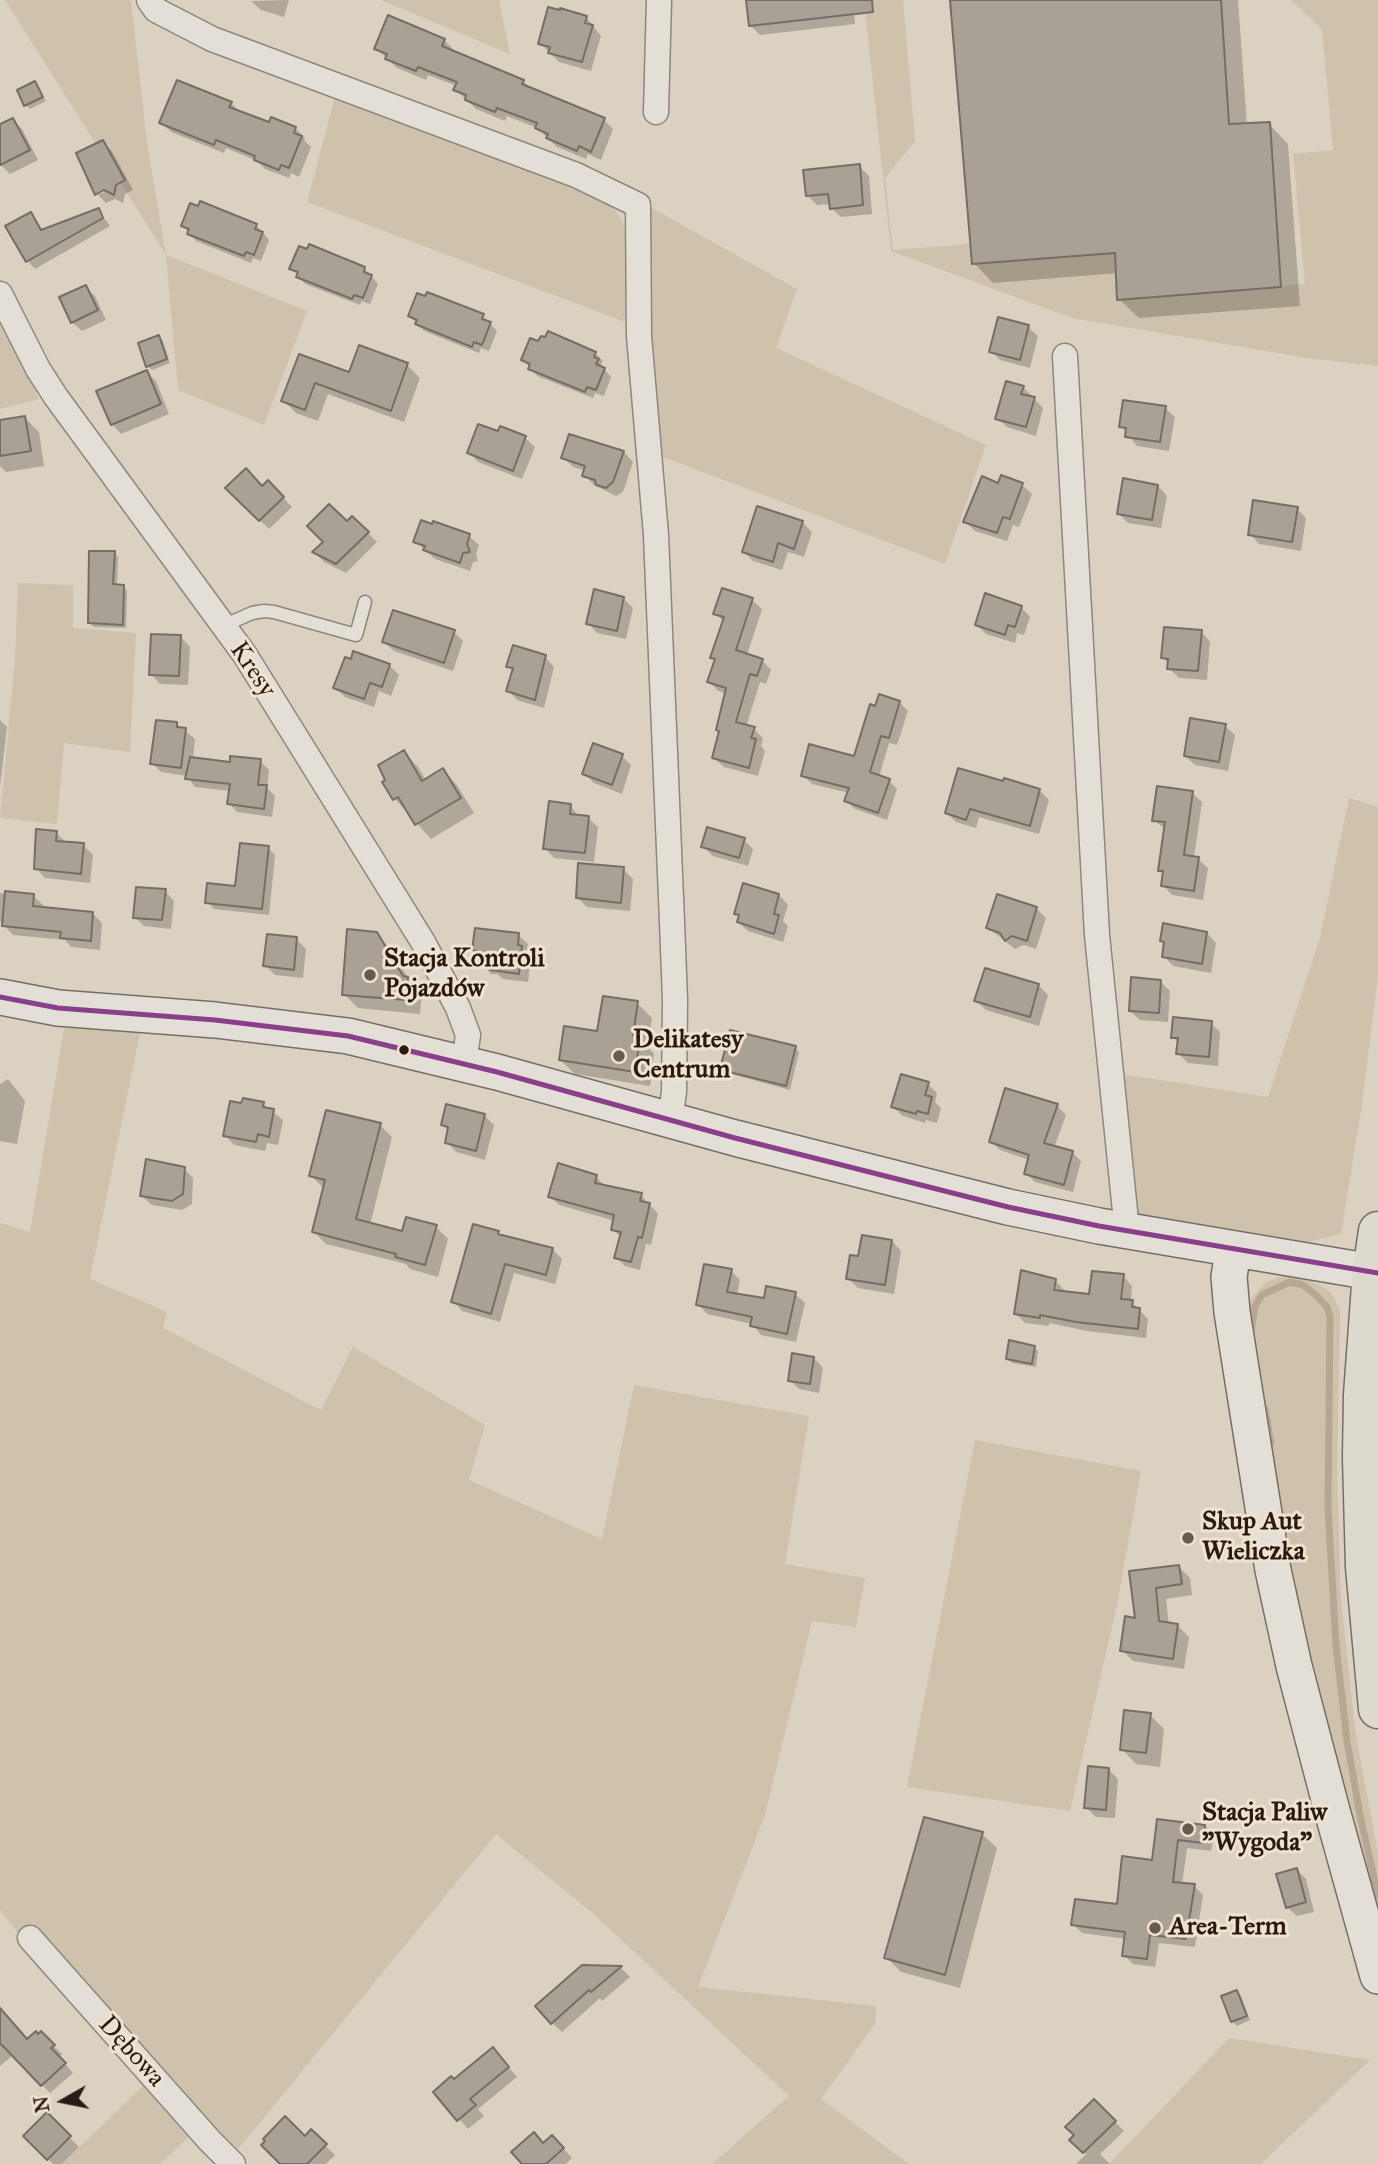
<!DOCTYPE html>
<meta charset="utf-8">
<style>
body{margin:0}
#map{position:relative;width:1378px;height:2164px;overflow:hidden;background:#dbd1c1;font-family:"IM FELL Great Primer",serif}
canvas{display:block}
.north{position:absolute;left:28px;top:2066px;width:70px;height:70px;-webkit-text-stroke:5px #efe3d0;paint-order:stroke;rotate:261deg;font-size:19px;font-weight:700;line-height:28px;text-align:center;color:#291b14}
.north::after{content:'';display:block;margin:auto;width:24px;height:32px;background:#291b14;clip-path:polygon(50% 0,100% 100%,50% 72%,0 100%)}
</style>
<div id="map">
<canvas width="1378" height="2164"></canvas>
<div class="north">N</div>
</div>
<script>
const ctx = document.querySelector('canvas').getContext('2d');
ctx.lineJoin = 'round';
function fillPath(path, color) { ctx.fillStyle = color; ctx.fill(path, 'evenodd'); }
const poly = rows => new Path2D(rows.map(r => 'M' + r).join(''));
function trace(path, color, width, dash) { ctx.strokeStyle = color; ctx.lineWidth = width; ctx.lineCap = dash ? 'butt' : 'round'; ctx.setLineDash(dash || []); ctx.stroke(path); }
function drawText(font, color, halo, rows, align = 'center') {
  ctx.font = font + ' "IM FELL Great Primer",serif'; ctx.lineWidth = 6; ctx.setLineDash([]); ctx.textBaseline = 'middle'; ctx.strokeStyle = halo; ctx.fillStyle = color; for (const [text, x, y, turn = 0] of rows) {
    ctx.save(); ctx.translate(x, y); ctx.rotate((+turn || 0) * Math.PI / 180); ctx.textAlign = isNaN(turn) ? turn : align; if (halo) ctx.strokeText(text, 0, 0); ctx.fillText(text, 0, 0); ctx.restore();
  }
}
fillPath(poly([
 [5,0,131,0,147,143,166,255,307,311,264,425,178,390,166,255],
 [381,0,499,0,510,54],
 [864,0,903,0,915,141,885,178,893,250,970,244,972,264,1115,253,1118,300,1305,284,1293,154,1333,150,1322,29,1291,0,1378,0,1378,366,1307,358,1072,318,891,251],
 [336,93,587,189,613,205,628,233,628,323,307,202],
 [648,206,797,289,776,348,986,445,945,564,658,455,649,285],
 [0,318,39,399,0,409],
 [18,583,73,585,73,628,136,633,130,752,64,743,57,824,0,818,15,659],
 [1349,798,1378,807,1378,975,1361,1111,1341,1234,1296,1245,1133,1219,1116,1073,1268,1097,1320,938],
 [65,1023,140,1032,90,1279,167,1312,163,1328,321,1410,353,1347,485,1425,469,1480,602,1539,634,1385,809,1416,785,1564,865,1578,856,1627,812,1621,765,1815,698,1987,876,2006,875,2024,821,2099,909,2164,712,2164,789,2096,597,1917,496,1834,235,2153,21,1937,0,1910,0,1223,30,1232],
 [1283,1276,1296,1276,1322,1286,1332,1294,1340,1311,1337,1477,1341,1601,1356,1736,1378,1854,1378,1930,1291,1602,1248,1302,1266,1282],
 [975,1440,1141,1471,1117,1605,1070,1811,907,1787],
 [1229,2038,1370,2060,1261,2164,1109,2164],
 [148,2081,192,2134,160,2164,62,2164]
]), '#cfc2ac');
fillPath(poly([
 [289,0,284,17,261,10,251,1],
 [748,0,853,0,855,24,760,35,750,25],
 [952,0,1238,0,1247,125,1269,124,1288,144,1300,306,1139,318,1119,299,1118,273,993,283,974,263],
 [586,17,601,36,591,71,559,62,540,43],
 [444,40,453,49,452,52,523,81,531,89,604,120,613,129,601,160,588,154,586,159,557,147,537,128,507,116,505,121,476,109,455,89,457,86,428,75,426,80,397,68,376,48],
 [35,83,46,101,30,109,26,105],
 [231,103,240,112,270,124,295,128,305,138,304,140,311,147,299,177,291,173,289,178,265,169,257,161,226,148,224,153,171,132,161,122],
 [13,120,22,129,38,160,10,174,0,164,0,126],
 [102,142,112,151,133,190,125,194,123,203,115,199,106,203,97,194],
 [113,188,98,195,98,191],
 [859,166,869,176,872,214,841,217,831,208,831,204,817,205,807,195],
 [98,210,110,226,35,269,27,260,31,214,43,231],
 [256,225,269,240,261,261,253,258,251,263,196,241,183,226],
 [291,268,364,268,378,284,370,304,362,301,360,305,305,284],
 [85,287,95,296,106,320,82,331,72,322],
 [428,294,483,316,497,331,489,351,481,348,479,353,424,331,410,316,426,299],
 [1028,327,1038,336,1030,368,1000,360,991,351],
 [159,337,163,341,170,363,152,370,148,366],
 [539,344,595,353,603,361,601,364,604,369,611,377,604,396,595,393,593,398,537,376,523,360],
 [300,356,350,375,407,365,420,378,404,422,328,394,318,421,296,413,283,400],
 [146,372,156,381,169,414,121,434,112,424],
 [1023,387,1043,408,1036,436,1007,427,997,418],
 [1165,408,1175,417,1169,451,1137,446,1121,426],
 [24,417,39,432,44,466,6,472,0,466,0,421],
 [499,434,525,438,535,447,522,479,478,462,469,452],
 [624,452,633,462,623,492,616,496,594,485,584,475,586,471,573,467,563,457],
 [1002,477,1022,485,1032,494,1019,527,1013,525,1007,541,975,531,965,521,999,485],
 [268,482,292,507,269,529,227,489,263,488],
 [1158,486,1167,496,1161,528,1128,523,1118,513],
 [1297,509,1306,518,1301,551,1259,544,1250,534],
 [352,518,377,542,346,573,324,562,314,552],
 [802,522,812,532,804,557,788,552,782,570,753,561,744,552],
 [469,536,479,545,476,554,478,561,473,562,470,571,435,559,415,541],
 [114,553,118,557,117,586,123,586,127,591,126,628,94,627,89,622],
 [623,598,633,608,626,639,597,633,588,623],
 [752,600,762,609,747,655,762,660,771,670,766,684,760,682,746,727,754,729,763,738,761,746,765,751,758,776,724,767,714,758,727,694,718,691,709,681,716,661,712,657,724,622,715,613],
 [1021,607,1030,617,1024,635,1017,633,1015,643,986,634,977,625],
 [454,632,463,641,453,671,394,651,384,642],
 [1201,632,1210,641,1207,680,1179,678,1169,668,1169,664,1163,657],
 [181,637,190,647,188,685,160,684,151,674],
 [545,657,554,667,544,708,517,700,508,690,514,672,508,666],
 [352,661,389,665,399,675,391,696,379,691,374,707,345,697,335,688],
 [880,696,900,703,908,711,897,745,889,743,879,777,889,781,897,789,887,820,855,809,846,801,849,793,812,784,803,775,855,758],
 [0,720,7,727,0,787],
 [177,724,195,739,193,759,231,764,260,761,269,770,267,788,275,796,272,817,237,812,229,803,231,791,195,787,187,776,161,772,152,763],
 [1225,726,1235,735,1228,771,1195,765,1185,756],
 [404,752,418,767,426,780,443,770,457,785,474,813,431,839,395,799,385,782],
 [622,756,631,765,622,794,594,783,584,773],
 [1039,790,1049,800,1039,834,979,817,976,828,956,822,947,813],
 [1192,793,1202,802,1194,858,1198,859,1208,868,1203,900,1172,895,1163,885,1164,874,1160,870,1166,830,1154,820],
 [570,805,579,817,588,818,598,827,594,862,554,858,545,848],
 [56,833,67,843,83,845,93,855,90,883,45,878,36,868],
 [744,840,753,849,748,866,713,856,703,846],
 [268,848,275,855,269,915,214,909,207,902,237,888],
 [623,869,633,879,630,911,587,907,578,898],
 [165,891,174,901,171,929,144,926,135,917],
 [0,893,33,896,43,905,43,909,93,914,102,923,100,950,71,947,65,940,13,935,4,925,4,922,0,921],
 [779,895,788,905,783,921,788,926,783,942,748,931,738,922,740,917,736,913],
 [1036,908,1046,918,1036,949,1023,945,1015,949,988,928],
 [1207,933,1216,943,1211,973,1173,966,1164,956,1165,944,1162,941],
 [376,934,391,949,410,981,422,993,420,1014,358,1008,344,994],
 [518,935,528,944,527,953,531,957,528,982,503,979,497,974,491,974,482,964,483,958,474,950],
 [296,939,306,949,303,978,275,975,265,965],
 [1160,981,1170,991,1168,1022,1140,1020,1130,1011],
 [1038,985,1048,995,1039,1026,986,1010,976,1001],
 [637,1003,652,1018,648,1047,654,1054,650,1086,575,1074,560,1060],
 [1211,1023,1220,1032,1218,1066,1188,1063,1178,1053,1179,1043,1173,1037],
 [795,1048,799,1052,790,1090,735,1075,723,1065],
 [8,1079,25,1101,17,1144,0,1141,0,1084],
 [928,1084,937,1093,935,1102,941,1108,937,1123,926,1120,925,1123,903,1116,893,1107],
 [263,1104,283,1120,278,1145,267,1143,265,1151,234,1145,225,1135],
 [1057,1106,1066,1115,1054,1148,1072,1152,1081,1161,1073,1192,1035,1182,1026,1173,1029,1160,1000,1150,991,1141],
 [484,1115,494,1125,485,1160,456,1152,447,1142,449,1131,443,1125],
 [380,1125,392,1137,370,1225,404,1233,436,1227,448,1239,438,1277,410,1269,406,1264,326,1244,314,1232,323,1188,311,1175],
 [184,1169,193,1178,192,1204,182,1210,152,1205,142,1196],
 [596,1176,605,1187,641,1195,658,1214,651,1245,646,1244,640,1270,625,1266,616,1257,621,1238,613,1229,615,1221,559,1205,550,1196],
 [498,1233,502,1237,553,1250,562,1259,555,1284,514,1273,500,1322,462,1311,453,1301],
 [892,1241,901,1251,894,1294,858,1288,848,1278],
 [731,1271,740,1280,737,1295,765,1300,795,1294,805,1303,796,1342,761,1335,752,1324,707,1314,698,1304],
 [1123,1276,1132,1286,1131,1301,1148,1319,1146,1338,1087,1331,1049,1323,1049,1326,1025,1323,1016,1314,1055,1280,1064,1290,1064,1293,1091,1296],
 [1034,1347,1038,1351,1036,1367,1012,1363,1008,1359],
 [814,1358,823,1368,819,1393,799,1389,790,1380],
 [1179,1567,1190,1578,1192,1595,1166,1599,1169,1625,1178,1626,1189,1637,1184,1669,1133,1661,1122,1650,1137,1620,1131,1573],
 [1150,1715,1164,1729,1160,1767,1136,1764,1122,1749],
 [1108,1769,1118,1779,1115,1818,1096,1817,1086,1807],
 [1158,1821,1205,1826,1214,1835,1211,1851,1187,1848,1182,1885,1194,1886,1203,1895,1195,1947,1159,1943,1155,1967,1133,1964,1124,1955,1126,1939,1082,1933,1073,1924,1118,1906,1154,1861],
 [982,1834,997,1848,960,1988,901,1972,886,1957],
 [1297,1870,1306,1879,1314,1912,1297,1916,1287,1907],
 [583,1967,621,1968,630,1977,602,2001,600,1998,562,2032,552,2023],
 [1237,1992,1241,1996,1250,2020,1237,2026,1232,2021],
 [0,2009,28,2041,41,2034,62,2054,59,2057,73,2073,50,2093,13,2055,0,2066],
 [502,2059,517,2077,478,2109,484,2116,468,2129,435,2092],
 [1094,2101,1124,2131,1100,2154,1110,2164,1076,2164,1086,2154,1072,2140],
 [47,2114,79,2147,62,2164,53,2164,25,2136],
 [311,2132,335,2155,326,2164,283,2164],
 [562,2147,572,2158,566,2164,524,2164]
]), '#0003');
trace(poly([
 [1251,1332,1255,1306,1262,1295,1290,1282,1303,1285,1316,1295,1327,1307,1330,1317,1328,1508,1336,1645,1347,1741,1360,1815,1378,1896],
 [1265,1409,1271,1443]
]), '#b6a793', 7);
const building = poly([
 [746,0,872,0,873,12,749,26,746,0],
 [950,0,1221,0,1229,124,1270,122,1281,287,1117,300,1115,253,972,264,950,0],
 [548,7,560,10,560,8,587,16,585,23,593,25,582,62,548,53,550,47,538,44,548,7],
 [388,15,445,39,442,46,524,80,522,84,605,118,591,152,579,146,577,151,546,138,548,134,535,128,537,123,497,108,495,112,465,100,466,95,453,90,457,82,418,67,416,71,385,59,387,54,374,49,388,15],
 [177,80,232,102,229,107,269,122,271,117,296,127,294,133,302,136,289,168,281,165,279,170,254,160,255,156,216,140,214,145,159,123,177,80],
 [35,81,43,97,24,106,17,90,35,81],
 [13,118,30,150,0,165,0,124,13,118],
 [103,140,125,180,116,185,114,195,104,190,95,195,76,153,103,140],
 [860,164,863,205,830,209,828,194,806,196,803,170,860,164],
 [200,201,257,224,255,229,263,232,254,255,246,252,244,256,187,234,189,229,181,226,190,203,198,206,200,201],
 [99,208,103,218,26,262,5,226,31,212,41,230,99,208],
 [309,244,365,267,364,272,372,275,363,298,354,295,352,299,296,277,298,272,289,269,299,246,307,249,309,244],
 [86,285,98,310,71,323,59,297,86,285],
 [427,292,484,314,482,319,491,322,482,345,474,342,472,347,415,324,417,320,408,316,417,293,425,296,427,292],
 [998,317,1029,325,1020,360,989,352,998,317],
 [548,331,596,352,594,357,599,359,596,364,605,368,596,390,587,387,585,392,528,369,530,364,521,360,530,338,538,341,541,336,545,337,548,331],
 [159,335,167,359,146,367,138,343,159,335],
 [359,345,408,363,391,411,315,383,305,410,281,401,299,354,349,372,359,345],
 [147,370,161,404,111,425,96,391,147,370],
 [1006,381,1024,386,1021,394,1035,397,1026,427,995,419,1006,381],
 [1123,400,1166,406,1160,442,1125,437,1126,428,1119,427,1123,400],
 [25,416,31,451,0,456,0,420,25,416],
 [478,424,498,431,500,426,526,436,513,471,467,453,478,424],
 [569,434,624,451,613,482,606,488,596,485,595,480,582,476,585,466,561,458,569,434],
 [246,468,262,486,268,480,284,497,259,521,225,488,246,468],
 [1001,475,1023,483,1010,519,1003,517,997,533,963,522,982,476,998,483,1001,475],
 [1123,478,1158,485,1152,520,1117,514,1123,478],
 [1253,500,1298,507,1292,542,1248,535,1253,500],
 [329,504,347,521,352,516,369,532,336,564,312,552,323,542,307,526,329,504],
 [757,506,803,521,794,549,778,543,773,562,742,552,757,506],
 [421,520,432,524,433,521,470,534,467,544,470,552,463,553,460,563,423,550,425,546,413,542,421,520],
 [89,551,115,551,113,584,124,585,123,625,88,623,89,551],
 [722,588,753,598,736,650,763,659,757,676,750,674,736,722,755,727,751,738,756,739,749,768,712,758,719,731,716,730,726,688,707,682,715,659,710,658,724,617,713,614,722,588],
 [594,589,624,597,617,631,586,624,594,589],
 [985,593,1022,606,1015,627,1008,625,1005,635,975,625,985,593],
 [393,610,455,630,444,663,382,642,393,610],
 [1164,627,1202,630,1198,671,1167,669,1168,659,1161,658,1164,627],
 [151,634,181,635,179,676,149,675,151,634],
 [513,645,546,655,535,700,506,691,513,668,506,667,513,645],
 [353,651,390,664,382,687,370,683,364,699,333,688,345,657,351,659,353,651],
 [879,694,900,701,889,738,881,736,870,772,890,779,878,813,844,801,849,788,801,776,809,744,854,756,870,704,875,706,879,694],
 [1190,718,1226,724,1219,762,1184,756,1190,718],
 [156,720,177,722,177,727,186,728,181,768,150,764,156,720],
 [593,743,623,754,612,785,582,774,593,743],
 [404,750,422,781,443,768,461,798,415,825,398,797,393,800,382,782,385,780,378,765,404,750],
 [230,756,261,759,258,785,267,785,264,809,227,804,230,784,185,779,190,757,230,762,230,756],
 [958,768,1003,781,1004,778,1040,789,1030,826,970,809,966,820,945,813,958,768],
 [1157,786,1193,791,1184,855,1199,857,1194,891,1161,886,1163,871,1158,871,1165,822,1152,821,1157,786],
 [549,801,571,804,570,814,589,816,585,853,543,849,549,801],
 [707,827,745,838,739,858,701,847,707,827],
 [36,829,57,831,56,841,84,843,81,874,34,869,36,829],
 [240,843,269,846,262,909,205,903,207,883,235,886,240,843],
 [578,863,624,867,621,903,576,898,578,863],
 [743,883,779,894,774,914,779,915,774,934,737,922,739,915,734,914,743,883],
 [136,887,166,889,162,920,133,918,136,887],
 [5,891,34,894,33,906,93,912,91,941,60,938,61,932,2,926,5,891],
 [997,894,1037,907,1027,941,1012,936,1005,941,1000,933,986,928,997,894],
 [1163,923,1207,932,1202,964,1162,957,1164,942,1160,941,1163,923],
 [475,928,519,933,518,945,522,946,519,974,491,970,492,965,480,965,482,952,472,950,475,928],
 [347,929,377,932,403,976,408,977,406,1000,342,995,347,929],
 [267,934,297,937,294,970,263,966,267,934],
 [985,968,1039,984,1030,1017,974,1001,985,968],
 [1131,977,1161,980,1159,1013,1129,1011,1131,977],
 [603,996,638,1001,633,1036,640,1038,635,1072,559,1060,564,1026,597,1031,603,996],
 [1173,1017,1212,1021,1209,1057,1176,1054,1178,1038,1171,1038,1173,1017],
 [730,1030,796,1046,786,1086,729,1072,730,1068,721,1065,730,1030],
 [901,1074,929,1082,925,1095,932,1097,928,1114,917,1111,916,1114,891,1107,901,1074],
 [1005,1088,1058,1104,1044,1143,1073,1151,1064,1185,1024,1174,1029,1155,989,1142,1005,1088],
 [243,1098,264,1102,263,1107,274,1109,269,1137,258,1134,256,1142,223,1136,230,1101,241,1103,243,1098],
 [446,1104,485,1114,476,1151,445,1143,448,1127,441,1125,446,1104],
 [326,1110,381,1123,356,1219,402,1231,406,1217,437,1225,425,1265,395,1257,396,1254,312,1232,325,1180,309,1176,326,1110],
 [146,1159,185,1167,183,1194,172,1201,140,1196,146,1159],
 [558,1163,597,1175,595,1183,642,1193,640,1201,650,1203,642,1238,638,1237,631,1262,614,1258,621,1232,611,1230,614,1215,548,1197,558,1163],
 [473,1224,499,1231,498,1234,553,1248,546,1275,505,1264,491,1314,451,1302,473,1224],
 [862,1235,892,1240,885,1285,846,1279,850,1255,858,1256,862,1235],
 [704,1264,732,1269,727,1292,764,1298,766,1286,796,1292,787,1334,750,1326,752,1317,696,1305,704,1264],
 [1021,1270,1056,1279,1054,1290,1089,1294,1092,1271,1124,1274,1121,1299,1133,1300,1132,1307,1140,1308,1138,1329,1076,1322,1040,1315,1040,1318,1014,1314,1021,1270],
 [1009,1340,1035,1346,1032,1364,1006,1359,1009,1340],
 [792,1353,814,1357,810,1384,788,1381,792,1353],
 [1179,1565,1182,1584,1156,1588,1159,1621,1178,1624,1173,1659,1120,1651,1125,1616,1135,1618,1129,1571,1179,1565],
 [1124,1710,1151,1713,1146,1753,1120,1750,1124,1710],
 [1088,1766,1109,1768,1106,1810,1084,1808,1088,1766],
 [924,1817,983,1832,945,1975,884,1958,924,1817],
 [1157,1819,1205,1825,1203,1843,1178,1840,1173,1882,1195,1884,1186,1939,1150,1935,1147,1959,1122,1956,1125,1932,1071,1925,1075,1899,1117,1904,1122,1856,1152,1860,1157,1819],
 [1297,1868,1306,1902,1286,1908,1276,1874,1297,1868],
 [582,1965,622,1966,591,1992,589,1990,551,2024,535,2006,582,1965],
 [1237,1990,1247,2016,1231,2022,1221,1996,1237,1990],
 [0,2008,27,2039,36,2031,38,2034,41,2031,55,2045,51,2048,66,2063,41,2086,0,2043,0,2008],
 [493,2047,509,2067,470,2099,476,2105,457,2121,433,2092,451,2076,454,2079,493,2047],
 [1094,2099,1116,2121,1083,2153,1069,2140,1074,2135,1065,2127,1094,2099],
 [47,2112,71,2136,47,2160,23,2136,47,2112],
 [285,2116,305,2136,311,2129,327,2144,307,2164,280,2164,261,2145,265,2141,263,2139,285,2116],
 [534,2132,543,2143,552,2135,564,2148,546,2164,522,2164,511,2152,534,2132]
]);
fillPath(building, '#a9a196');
trace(building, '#756e66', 2);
const lane = poly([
 [223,626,252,613,264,611,274,612,356,635,365,602]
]);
const street = poly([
 [149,0,156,10,212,39,576,175,638,205,639,336,656,535,672,922,675,1000,674,1092,670,1121],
 [656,112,659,0],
 [0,294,38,369,56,397,245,655,423,942,458,1008,468,1035,464,1063],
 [1065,356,1097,935,1127,1231],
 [30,1938,210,2141,233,2164]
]);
const secondary = poly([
 [0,997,58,1008,215,1020,348,1036,497,1072,735,1138,1008,1207,1099,1226,1378,1273],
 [1233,1250,1229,1277,1232,1312,1273,1570,1294,1666,1331,1807,1378,1976]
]);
const primary = poly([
 [1378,1231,1372,1272,1363,1395,1362,1458,1365,1567,1378,1709]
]);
trace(lane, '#8e877d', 15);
trace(street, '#8e877d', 27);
trace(secondary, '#756e66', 38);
trace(primary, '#756e66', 41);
trace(lane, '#e4dfd6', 12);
trace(street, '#e4dfd6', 24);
trace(secondary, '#e4dfd6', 35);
trace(primary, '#ded9cf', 38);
trace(poly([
 [0,997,58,1008,215,1020,348,1036,497,1072,735,1138,1008,1207,1099,1226,1378,1273]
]), '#893f8a', 5);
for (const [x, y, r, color] of [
 [370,975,7,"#675b51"],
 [404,1050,6,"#291b14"],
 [619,1056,7,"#675b51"],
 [1188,1538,7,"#675b51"],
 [1188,1829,7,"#675b51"],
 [1155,1928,7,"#675b51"]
]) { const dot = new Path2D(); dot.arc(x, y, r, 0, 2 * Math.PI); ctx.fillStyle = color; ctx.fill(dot); trace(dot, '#efe3d0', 2.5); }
drawText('26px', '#291b14', '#efe3d0', [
 ["Kresy",252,670,56],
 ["Dębowa",131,2052,48]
]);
drawText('bold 26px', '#291b14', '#efe3d0', [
 ["Stacja Kontroli",384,960],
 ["Pojazdów",384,990],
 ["Delikatesy",633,1041],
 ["Centrum",633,1071],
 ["Skup Aut",1202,1523],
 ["Wieliczka",1202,1553],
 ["Stacja Paliw",1202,1814],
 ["\"Wygoda\"",1202,1844],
 ["Area-Term",1169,1928]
], 'left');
</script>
